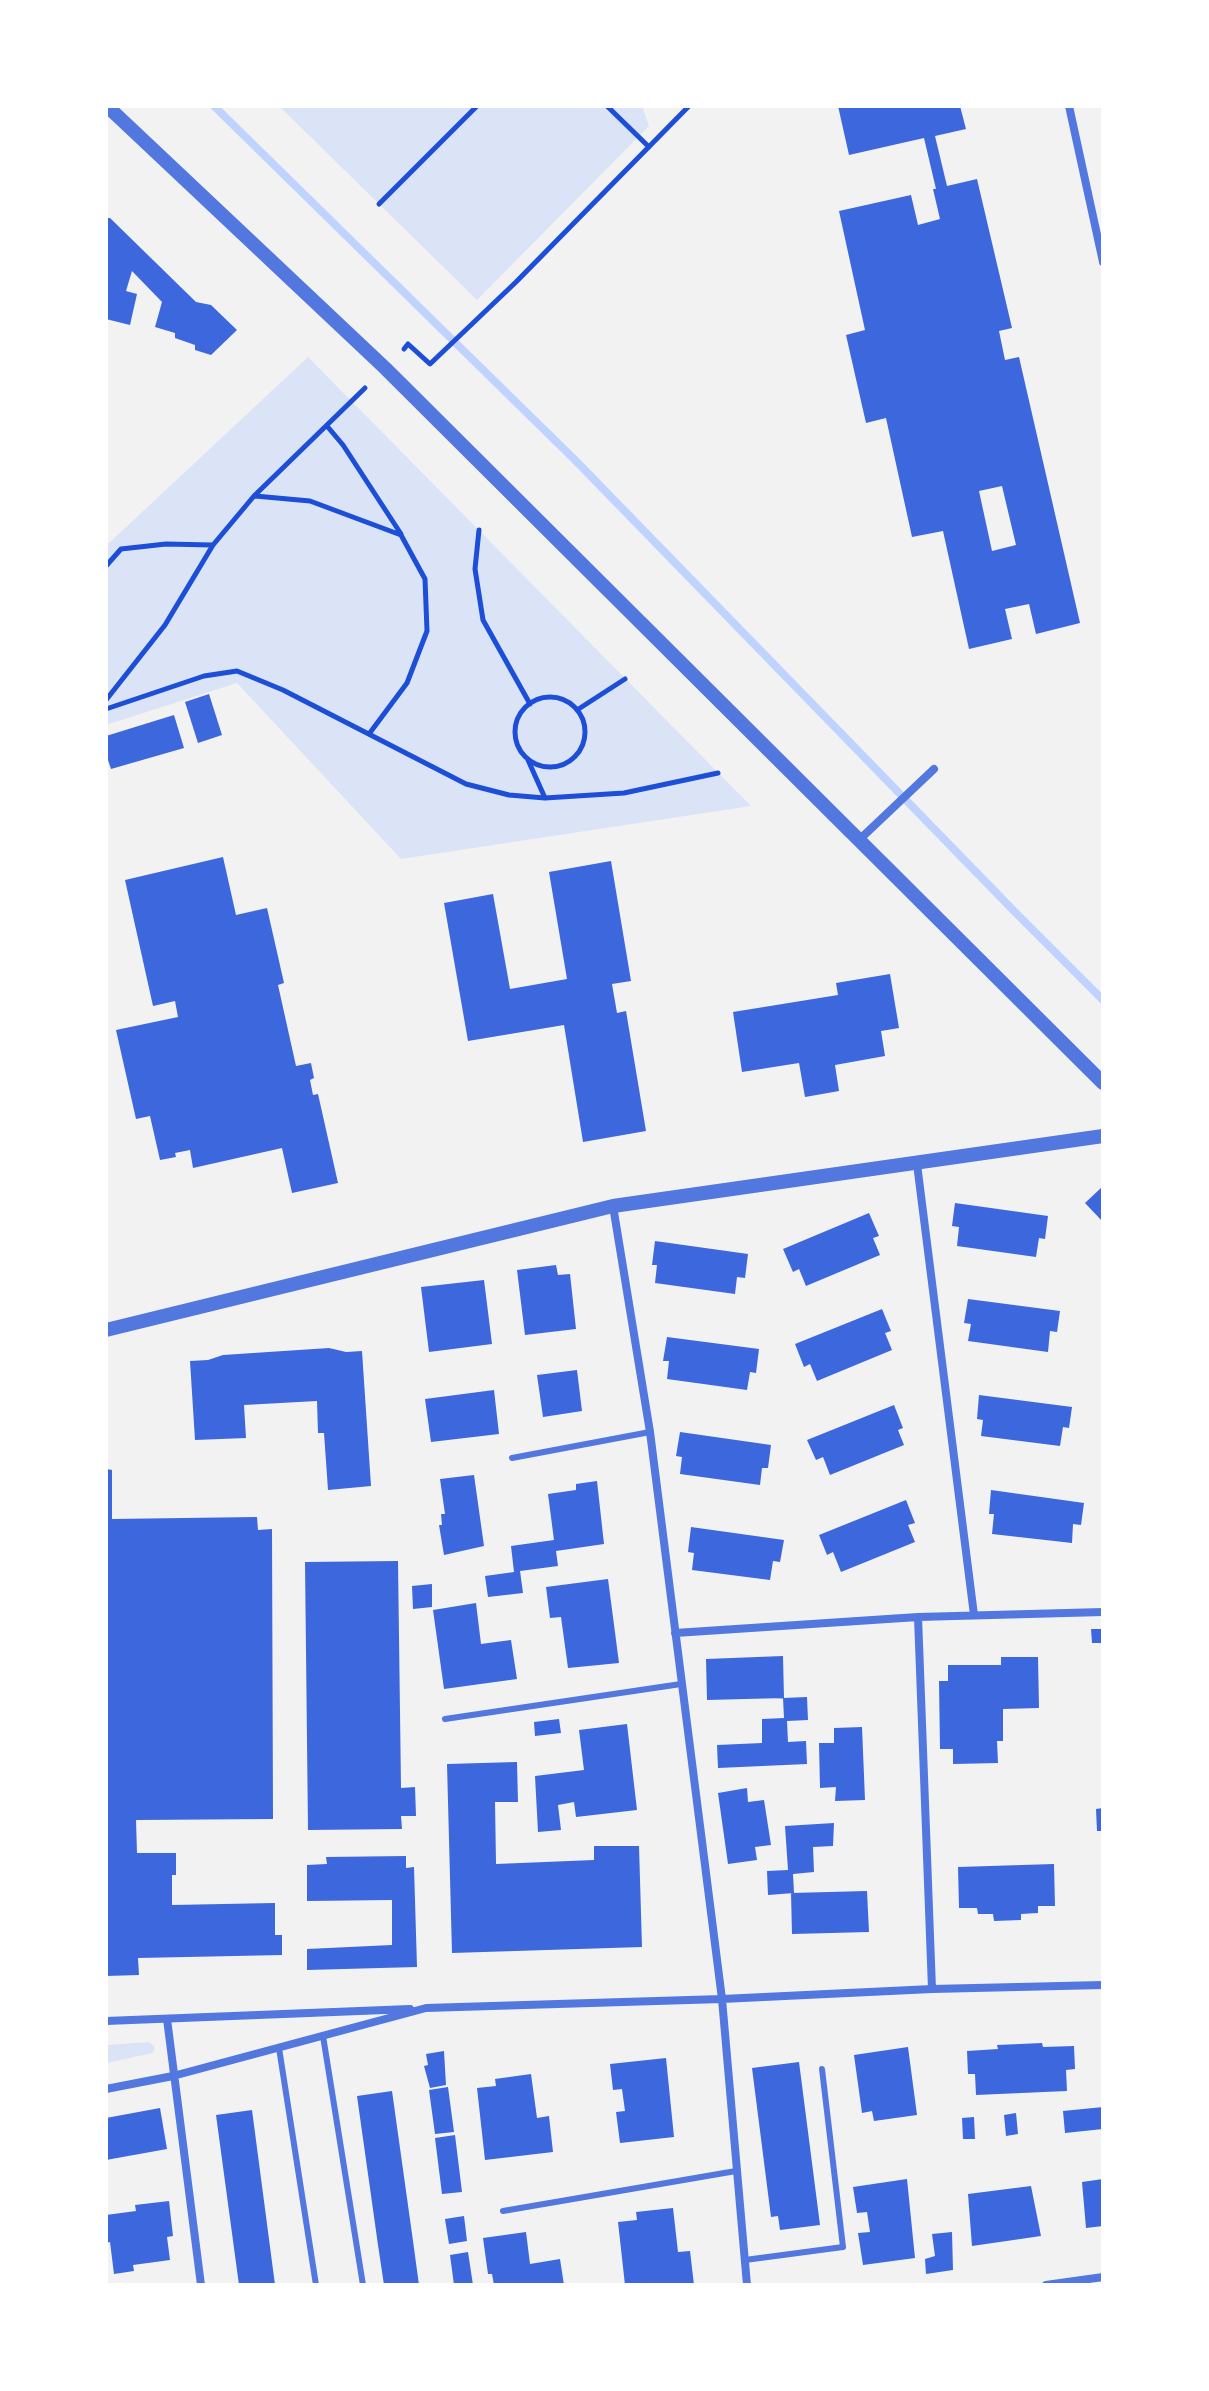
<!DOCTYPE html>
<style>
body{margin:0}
#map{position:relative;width:1209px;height:2391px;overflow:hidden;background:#f2f2f2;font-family:Signika,sans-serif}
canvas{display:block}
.frame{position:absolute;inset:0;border:108px solid #fff;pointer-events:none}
</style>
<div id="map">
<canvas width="1209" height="2391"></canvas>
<div class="frame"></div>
</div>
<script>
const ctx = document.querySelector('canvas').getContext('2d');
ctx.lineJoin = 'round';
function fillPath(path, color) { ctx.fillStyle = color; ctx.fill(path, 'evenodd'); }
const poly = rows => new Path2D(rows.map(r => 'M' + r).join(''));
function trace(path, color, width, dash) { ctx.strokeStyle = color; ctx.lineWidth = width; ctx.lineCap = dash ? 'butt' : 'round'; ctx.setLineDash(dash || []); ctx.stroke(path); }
fillPath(poly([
 [279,106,642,106,649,126,477,300],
 [308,357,751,806,401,859,237,683,106,725,106,541,109,543],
 [149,2042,155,2047,153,2053,106,2063,106,2045]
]), '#dbe4f7');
trace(poly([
 [214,106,575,460,1013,910,1103,1000]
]), '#bfd3fe', 8);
fillPath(poly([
 [838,106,960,106,966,129,935,136,947,186,977,179,1012,328,999,331,1005,360,1019,357,1080,623,1036,634,1029,604,1005,609,1012,639,969,649,943,531,912,537,886,418,866,423,846,335,865,330,839,211,911,195,918,225,940,219,933,189,936,189,924,138,849,155],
 [1002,486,1016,545,992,551,979,491],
 [106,218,110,218,196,302,211,305,237,330,211,355,195,350,195,345,175,338,175,333,155,327,162,302,132,271,126,291,137,294,130,325,106,319],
 [209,694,222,735,198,743,185,702],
 [174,715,184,748,111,769,106,754,106,736],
 [223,857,236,915,267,908,284,983,278,985,296,1066,311,1063,314,1078,310,1080,313,1095,318,1094,338,1183,292,1193,282,1148,193,1168,190,1150,175,1153,176,1157,160,1160,150,1116,136,1119,116,1030,178,1017,175,1001,153,1006,125,880],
 [611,861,631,981,612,984,617,1013,626,1011,646,1131,583,1142,564,1025,468,1041,444,903,493,894,510,989,567,979,549,872],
 [890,974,899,1028,881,1031,885,1056,835,1065,839,1091,805,1097,799,1063,742,1072,733,1012,838,995,836,983],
 [1102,1187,1103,1188,1103,1222,1085,1203],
 [955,1203,1048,1216,1045,1239,1039,1238,1036,1257,957,1246,959,1227,952,1226],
 [869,1213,879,1236,873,1238,880,1255,806,1286,799,1269,793,1272,783,1249],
 [655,1241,748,1254,745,1278,737,1277,735,1294,655,1283,657,1265,652,1265],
 [556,1265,558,1275,570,1274,576,1329,525,1335,517,1270],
 [484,1280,492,1344,429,1352,421,1287],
 [968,1299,1060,1311,1057,1332,1050,1331,1048,1352,968,1341,971,1324,964,1323],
 [882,1309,891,1331,885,1333,892,1350,817,1381,810,1364,804,1367,795,1344],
 [667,1337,759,1349,756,1373,750,1372,747,1390,667,1379,669,1361,663,1361],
 [329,1348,346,1352,362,1351,371,1486,328,1490,324,1433,318,1433,317,1401,244,1405,246,1438,195,1440,190,1361,208,1360,223,1355],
 [577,1370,582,1411,543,1417,537,1375],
 [494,1390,499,1434,431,1442,425,1399],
 [979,1395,1072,1407,1069,1428,1063,1427,1060,1446,981,1436,983,1420,977,1419],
 [894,1405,903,1428,898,1430,904,1445,830,1475,823,1457,816,1460,807,1440],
 [680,1432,771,1445,768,1468,762,1468,760,1485,680,1474,682,1457,676,1456],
 [106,1469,112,1470,112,1519,257,1517,258,1530,272,1529,273,1819,136,1820,137,1853,176,1853,176,1875,172,1875,172,1905,275,1903,275,1935,282,1935,282,1955,138,1958,139,1975,106,1976],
 [474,1475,484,1546,444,1555,439,1525,442,1525,441,1514,445,1514,440,1479],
 [597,1481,604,1544,556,1551,558,1566,520,1571,523,1593,488,1597,485,1576,514,1572,511,1546,554,1540,548,1494,576,1490,576,1484],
 [991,1490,1084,1503,1081,1525,1073,1524,1072,1543,992,1534,994,1514,989,1514],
 [906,1500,915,1523,908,1525,915,1542,841,1572,833,1552,827,1555,819,1535],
 [691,1527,784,1540,780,1562,773,1561,770,1580,692,1570,694,1553,688,1552],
 [398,1561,401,1788,415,1787,416,1816,401,1816,402,1829,308,1830,305,1562],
 [608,1579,619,1663,568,1668,561,1617,550,1618,546,1587],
 [432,1584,432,1607,413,1609,412,1586],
 [476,1603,481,1644,511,1640,517,1679,444,1689,433,1610],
 [1091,1629,1103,1629,1103,1643,1092,1643],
 [783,1656,784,1698,707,1700,706,1659],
 [1001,1657,1038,1657,1039,1708,1003,1709,1003,1741,997,1741,998,1763,953,1764,953,1749,940,1749,939,1681,948,1681,948,1665,1001,1665],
 [807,1697,808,1720,787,1721,788,1742,806,1741,807,1764,718,1768,717,1745,762,1743,762,1719,784,1718,783,1698],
 [559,1719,561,1733,535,1736,534,1722],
 [627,1724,637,1810,576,1817,574,1802,558,1805,561,1830,538,1832,535,1776,584,1770,579,1730],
 [862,1727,865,1800,835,1801,836,1787,820,1788,819,1743,834,1743,834,1728],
 [517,1762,518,1802,495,1802,496,1864,594,1860,594,1846,639,1846,642,1947,452,1953,447,1764],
 [747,1788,748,1802,764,1800,771,1845,755,1847,757,1860,728,1864,718,1793],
 [1103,1808,1103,1831,1097,1831,1096,1809],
 [834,1823,833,1846,813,1847,814,1872,793,1874,794,1893,768,1895,767,1871,788,1870,785,1826],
 [406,1856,406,1868,414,1867,417,1967,307,1970,307,1949,392,1945,392,1900,307,1901,307,1865,327,1864,326,1857],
 [1054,1864,1055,1906,1038,1906,1038,1913,1021,1914,1021,1920,994,1921,993,1914,978,1914,977,1908,959,1908,958,1867],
 [867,1891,869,1932,792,1934,791,1893],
 [1042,2043,1043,2047,1074,2046,1075,2069,1066,2070,1067,2091,976,2095,975,2074,968,2074,967,2051,998,2049,997,2045],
 [908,2047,917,2115,874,2121,872,2111,862,2113,854,2055],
 [444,2051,446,2085,430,2088,424,2066,428,2065,426,2054],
 [666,2058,674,2137,620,2143,616,2112,625,2111,622,2089,613,2090,610,2064],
 [799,2062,820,2225,780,2230,778,2216,771,2217,752,2068],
 [531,2074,537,2118,549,2116,553,2152,485,2160,477,2088,496,2086,495,2079],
 [448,2087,454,2132,435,2134,429,2090],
 [392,2091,413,2241,419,2285,384,2285,378,2245,357,2096],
 [1103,2107,1103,2129,1065,2133,1063,2111],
 [160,2108,167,2149,106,2160,106,2118],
 [252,2110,272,2262,275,2285,239,2285,216,2115],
 [1016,2113,1018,2134,1006,2136,1004,2115],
 [974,2117,975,2139,963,2139,962,2118],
 [455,2135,462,2192,442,2194,435,2138],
 [907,2179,915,2258,863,2265,858,2233,870,2232,867,2212,857,2213,853,2187],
 [1103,2179,1103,2226,1086,2228,1082,2182],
 [1031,2186,1041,2236,972,2246,968,2194],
 [169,2201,173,2236,167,2237,170,2260,133,2265,134,2271,114,2274,110,2242,106,2243,106,2215,136,2211,135,2205],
 [673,2208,678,2252,690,2251,694,2285,625,2285,618,2222,637,2220,636,2212],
 [464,2216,467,2241,449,2244,445,2219],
 [526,2232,530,2264,560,2259,564,2285,494,2285,492,2274,488,2274,483,2238],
 [952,2232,953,2270,926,2274,925,2259,935,2256,932,2234],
 [468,2252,473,2285,454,2285,450,2255]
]), '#3d67dc');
trace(poly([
 [607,106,649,147],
 [379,204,477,106],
 [404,349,408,344,430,364,516,282,689,106],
 [327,426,343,445,401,534],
 [255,496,310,501,401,535,425,579,427,631,407,683,369,734],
 [479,530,475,569,483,620,530,704],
 [106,566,121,549,166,544,212,545],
 '515 732a35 35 0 1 1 70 0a35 35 0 1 1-70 0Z',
 [106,700,165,625,213,545,254,496,365,388],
 [106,709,204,676,237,671,283,690,466,784,509,795,545,798,624,793,718,773],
 [577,710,625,679],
 [528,760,545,798]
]), '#1d4ed8', 5);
trace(poly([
 [512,1458,650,1432],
 [445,1719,681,1684],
 [323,2036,363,2285],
 [279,2048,316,2285],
 [503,2211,736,2171],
 [745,2260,843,2247,822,2069]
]), '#5277de', 6);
trace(poly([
 [1069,106,1103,262],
 [859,840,934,769],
 [917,1164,974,1615],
 [613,1206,650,1432,722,1999,747,2285],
 [918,1617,932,1989],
 [675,1633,918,1617,1103,1612],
 [167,2019,201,2285],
 [106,2021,410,2009],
 [106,2089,173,2076,426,2008,722,1999,932,1989,1103,1985],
 [1046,2285,1103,2277]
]), '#5277de', 8);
trace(poly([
 [107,106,385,368,1103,1083],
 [106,1330,613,1206,1103,1136]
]), '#5277de', 14);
</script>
